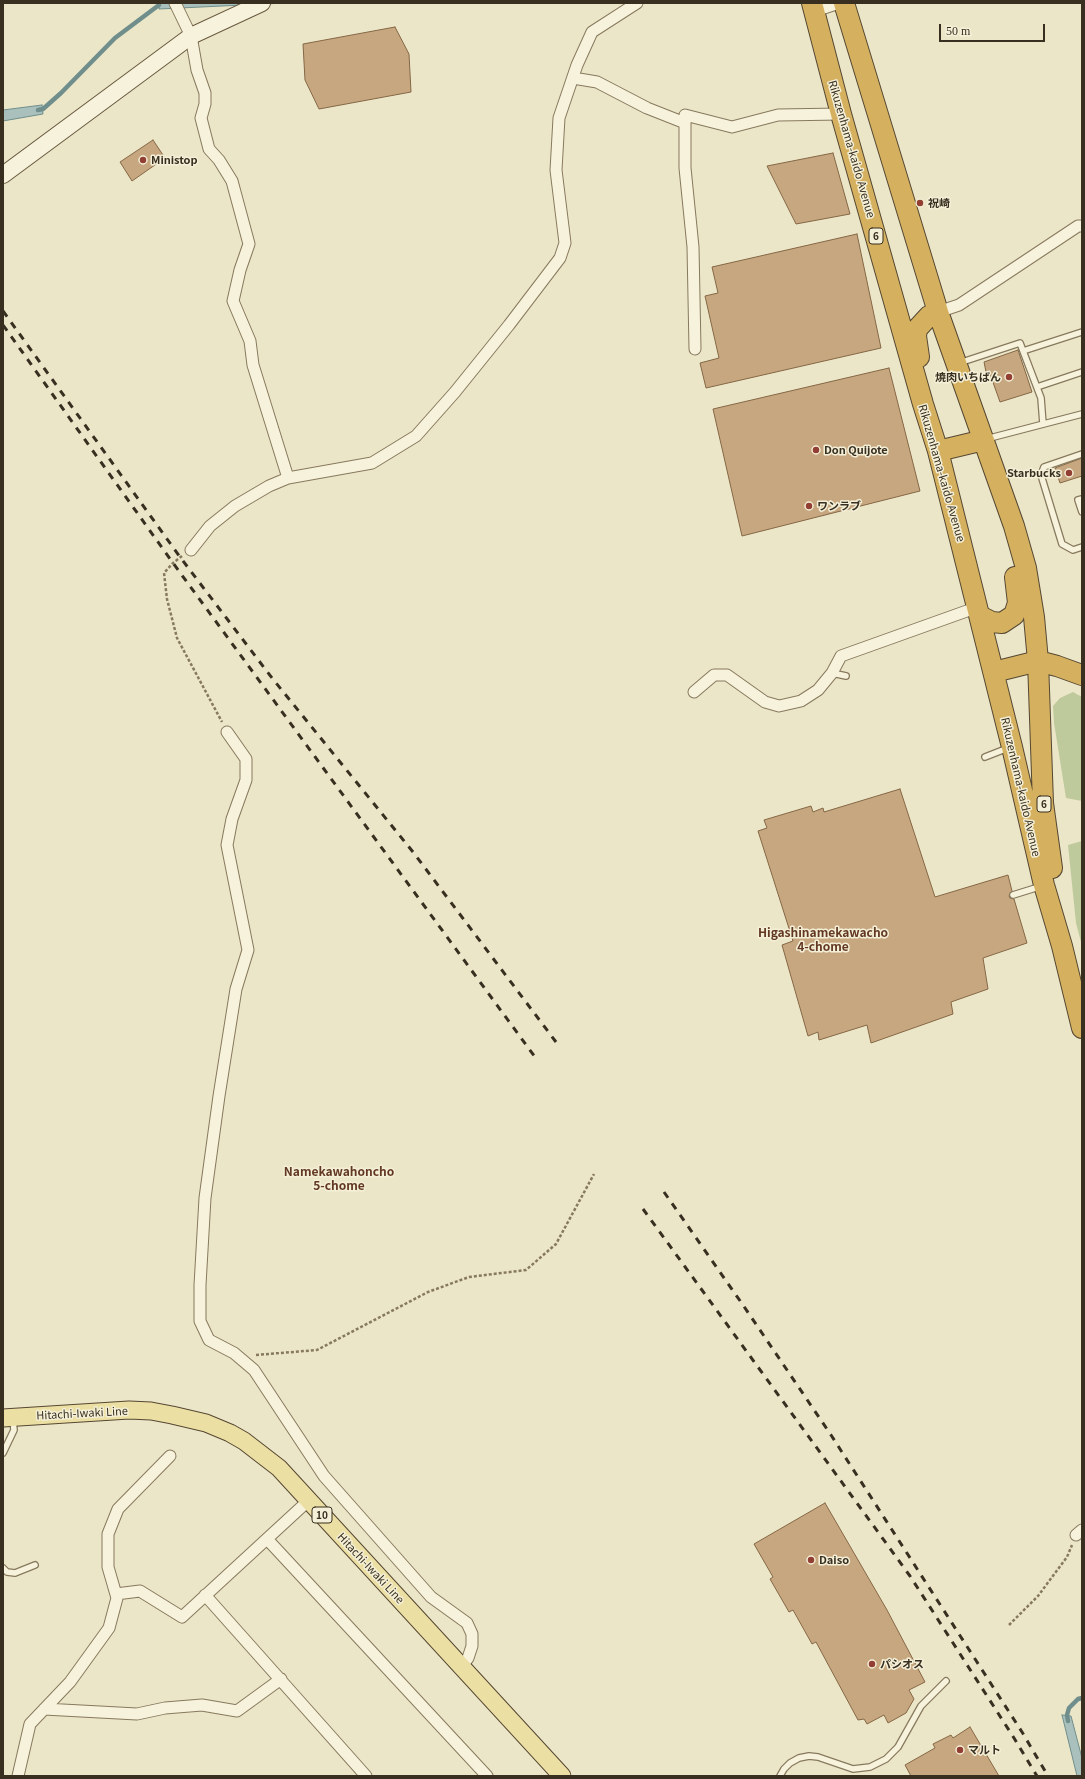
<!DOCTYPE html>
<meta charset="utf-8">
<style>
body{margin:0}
#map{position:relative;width:1085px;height:1779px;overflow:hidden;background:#ece6c8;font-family:Georgia,serif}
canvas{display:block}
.frame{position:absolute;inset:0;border:4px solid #382f21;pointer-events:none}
.scale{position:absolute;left:939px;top:24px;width:106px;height:18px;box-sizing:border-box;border:2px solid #382f21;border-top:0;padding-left:5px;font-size:12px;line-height:14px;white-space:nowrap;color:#382f21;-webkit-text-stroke:3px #f4efd7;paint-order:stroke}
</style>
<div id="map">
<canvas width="1085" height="1779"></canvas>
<div class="frame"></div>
<div class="scale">50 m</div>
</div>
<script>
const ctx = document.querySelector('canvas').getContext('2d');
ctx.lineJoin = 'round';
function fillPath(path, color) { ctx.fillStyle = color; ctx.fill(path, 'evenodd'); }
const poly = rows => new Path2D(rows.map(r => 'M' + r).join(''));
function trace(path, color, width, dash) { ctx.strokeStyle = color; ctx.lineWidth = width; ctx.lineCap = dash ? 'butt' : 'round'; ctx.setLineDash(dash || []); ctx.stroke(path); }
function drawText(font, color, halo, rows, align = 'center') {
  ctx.font = font + ' Georgia,"Noto Sans JP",serif'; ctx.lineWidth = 3; ctx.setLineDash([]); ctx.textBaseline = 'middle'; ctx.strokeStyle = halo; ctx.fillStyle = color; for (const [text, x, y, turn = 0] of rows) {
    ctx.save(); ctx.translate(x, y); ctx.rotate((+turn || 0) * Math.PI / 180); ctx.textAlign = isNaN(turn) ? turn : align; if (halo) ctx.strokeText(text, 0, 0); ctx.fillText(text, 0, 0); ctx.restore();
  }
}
fillPath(poly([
 [1073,692,1082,697,1082,801,1066,798,1054,723,1053,706,1060,698],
 [1082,841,1082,946,1076,923,1068,845]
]), '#beca9c');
const water = poly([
 [159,3,285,3,159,9,159,3],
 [42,105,43,114,3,121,3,110,42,105],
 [1062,1715,1071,1716,1082,1758,1082,1776,1077,1776,1062,1715]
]);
fillPath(water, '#a9c0bc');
trace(water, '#708e8b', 1);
trace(poly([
 [38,110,43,109,61,93,115,38,159,5],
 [1068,1721,1067,1715,1069,1708,1078,1699,1082,1698]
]), '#708e8b', 4.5);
const building = poly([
 [395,27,409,54,411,92,319,109,305,80,303,44,395,27],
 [153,140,165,158,132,181,120,162,153,140],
 [833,153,850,214,796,224,767,166,833,153],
 [857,234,881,348,706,388,700,363,719,358,705,296,718,293,712,267,857,234],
 [1018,350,1032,392,1000,402,989,371,986,372,984,362,1018,350],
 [889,368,920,491,742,536,713,409,889,368],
 [1082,458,1082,476,1060,483,1055,468,1082,458],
 [900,789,935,897,1008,875,1012,891,1009,896,1010,898,1014,899,1027,943,983,958,988,989,951,1002,953,1014,871,1043,867,1025,819,1040,818,1032,808,1036,782,945,793,941,758,831,767,828,764,820,811,806,813,812,823,808,824,812,900,789],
 [825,1503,887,1610,925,1682,909,1690,914,1699,906,1713,888,1723,884,1715,867,1724,864,1719,858,1720,816,1642,812,1644,793,1610,789,1612,770,1579,773,1577,754,1544,825,1503],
 [970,1727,999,1776,911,1776,905,1765,935,1748,933,1744,951,1735,953,1738,970,1727]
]);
fillPath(building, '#c7a780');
trace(building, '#846745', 1);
const lane = poly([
 [1023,351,1082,332],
 [959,363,1020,343,1041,398,1043,424],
 [1037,387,1082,372],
 [986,439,1082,414],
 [1082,454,1044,467,1041,475,1062,544,1073,550,1082,547],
 [1082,499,1078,500,1082,512],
 [832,673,846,676],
 [985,757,1008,748],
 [1013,895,1042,886],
 [3,1453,14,1430,13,1420],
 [3,1568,7,1572,15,1573,35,1565],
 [780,1776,784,1769,790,1763,799,1758,809,1756,818,1757,853,1769,870,1767,886,1759,898,1747,921,1706,946,1681]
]);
const street = poly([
 [175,3,191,36,197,70,205,93,205,104,201,118,209,149,219,160,232,181,249,244,240,270,233,301,250,341,253,365,288,478],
 [815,11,839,3],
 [573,78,597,82,647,108,685,123],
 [938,312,959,305,1078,226,1082,226],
 [695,349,693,247,685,168,685,115,732,127,778,115,841,114],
 [191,550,210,526,235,506,269,486,288,478,372,463,416,436,455,392,509,325,560,258,565,243,556,170,559,118,577,65,592,32,637,3],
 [694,692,714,675,727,675,765,702,779,706,801,701,818,690,832,673,841,656,978,607],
 [227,732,246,759,246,780,232,819,227,845,248,950,236,989,219,1096,205,1198,200,1285,200,1321,209,1340,234,1353,254,1370,324,1476,431,1597,467,1623,472,1634,472,1646,468,1658,462,1666],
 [1076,1535,1082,1530],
 [267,1539,487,1776],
 [116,1594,140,1591,182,1617,308,1501],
 [205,1595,366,1776],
 [44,1709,137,1714,165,1708,202,1705,237,1711,281,1679],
 [18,1776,30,1724,70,1682,109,1628,117,1598,108,1567,108,1534,118,1509,170,1456]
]);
const secondary = poly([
 [3,175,191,36,262,3]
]);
const primary = poly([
 [3,1418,129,1410,151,1411,172,1415,206,1423,230,1433,244,1441,279,1468,562,1776]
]);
const highway = poly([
 [812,3,841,114,923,404,938,451,1012,747,1044,885,1062,946,1082,1028],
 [844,3,938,312,1014,526,1026,568,1034,617,1038,661,1043,803,1052,868],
 [919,357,916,336,917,329,929,316,938,312],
 [938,451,984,440],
 [980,616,992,622,1002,623,1014,615,1018,603,1015,577],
 [994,672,1038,661,1057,666,1082,675]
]);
trace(lane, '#87795e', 8);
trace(street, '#87795e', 13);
trace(secondary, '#695a41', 18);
trace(primary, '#554732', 19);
trace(highway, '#554732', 22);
trace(poly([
 [182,556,173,563,164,573,167,599,177,638,222,722],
 [256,1355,317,1350,428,1292,469,1277,526,1270,556,1244,594,1174],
 [1009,1625,1038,1596,1067,1557,1072,1545]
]), '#87795e', 2.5, [3, 2]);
trace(lane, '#f7f2db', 5.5);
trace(street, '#f7f2db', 11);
trace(secondary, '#f7f2db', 16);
trace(primary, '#ecdfa3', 17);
trace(highway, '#d5b15f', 20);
trace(poly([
 [3,311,180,557,272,678,413,852,556,1042],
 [3,325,173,563,535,1057],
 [664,1192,743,1305,831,1435,1022,1732,1048,1776],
 [643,1209,910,1576,1014,1738,1037,1776]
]), '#382f21', 3, [7, 7]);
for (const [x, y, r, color] of [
 [143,160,4,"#923e32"],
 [920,203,4,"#923e32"],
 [1009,377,4,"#923e32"],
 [816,450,4,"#923e32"],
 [1069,473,4,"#923e32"],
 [809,506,4,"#923e32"],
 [811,1560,4,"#923e32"],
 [872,1664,4,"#923e32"],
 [960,1750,4,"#923e32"]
]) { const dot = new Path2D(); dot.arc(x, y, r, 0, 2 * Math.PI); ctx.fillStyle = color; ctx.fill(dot); trace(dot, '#f4efd7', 1.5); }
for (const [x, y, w] of [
 [876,236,14],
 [1044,804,14],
 [322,1515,20]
]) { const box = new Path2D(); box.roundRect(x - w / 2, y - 8, w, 16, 3); ctx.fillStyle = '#f4efd7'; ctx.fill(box); trace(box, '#382f21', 1); }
drawText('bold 10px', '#382f21', null, [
 ["6",876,236],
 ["6",1044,804],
 ["10",322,1515]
]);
drawText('11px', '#382f21', '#f4efd7', [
 ["Rikuzenhama-kaido Avenue",852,149,74],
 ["Rikuzenhama-kaido Avenue",942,473,74],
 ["Rikuzenhama-kaido Avenue",1021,787,77],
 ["Hitachi-Iwaki Line",82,1413,-3],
 ["Hitachi-Iwaki Line",371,1568,47]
]);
drawText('bold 11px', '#382f21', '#f4efd7', [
 ["Ministop",151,160],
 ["祝崎",928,203],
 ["焼肉いちばん",1001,377,"right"],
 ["Don Quijote",824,450],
 ["Starbucks",1061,473,"right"],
 ["ワンラブ",817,506],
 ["Daiso",819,1560],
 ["パシオス",880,1664],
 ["マルト",968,1750]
], 'left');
drawText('bold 12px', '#623823', '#f4efd7', [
 ["Higashinamekawacho",823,932],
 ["4-chome",823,946],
 ["Namekawahoncho",339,1171],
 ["5-chome",339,1185]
]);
</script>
